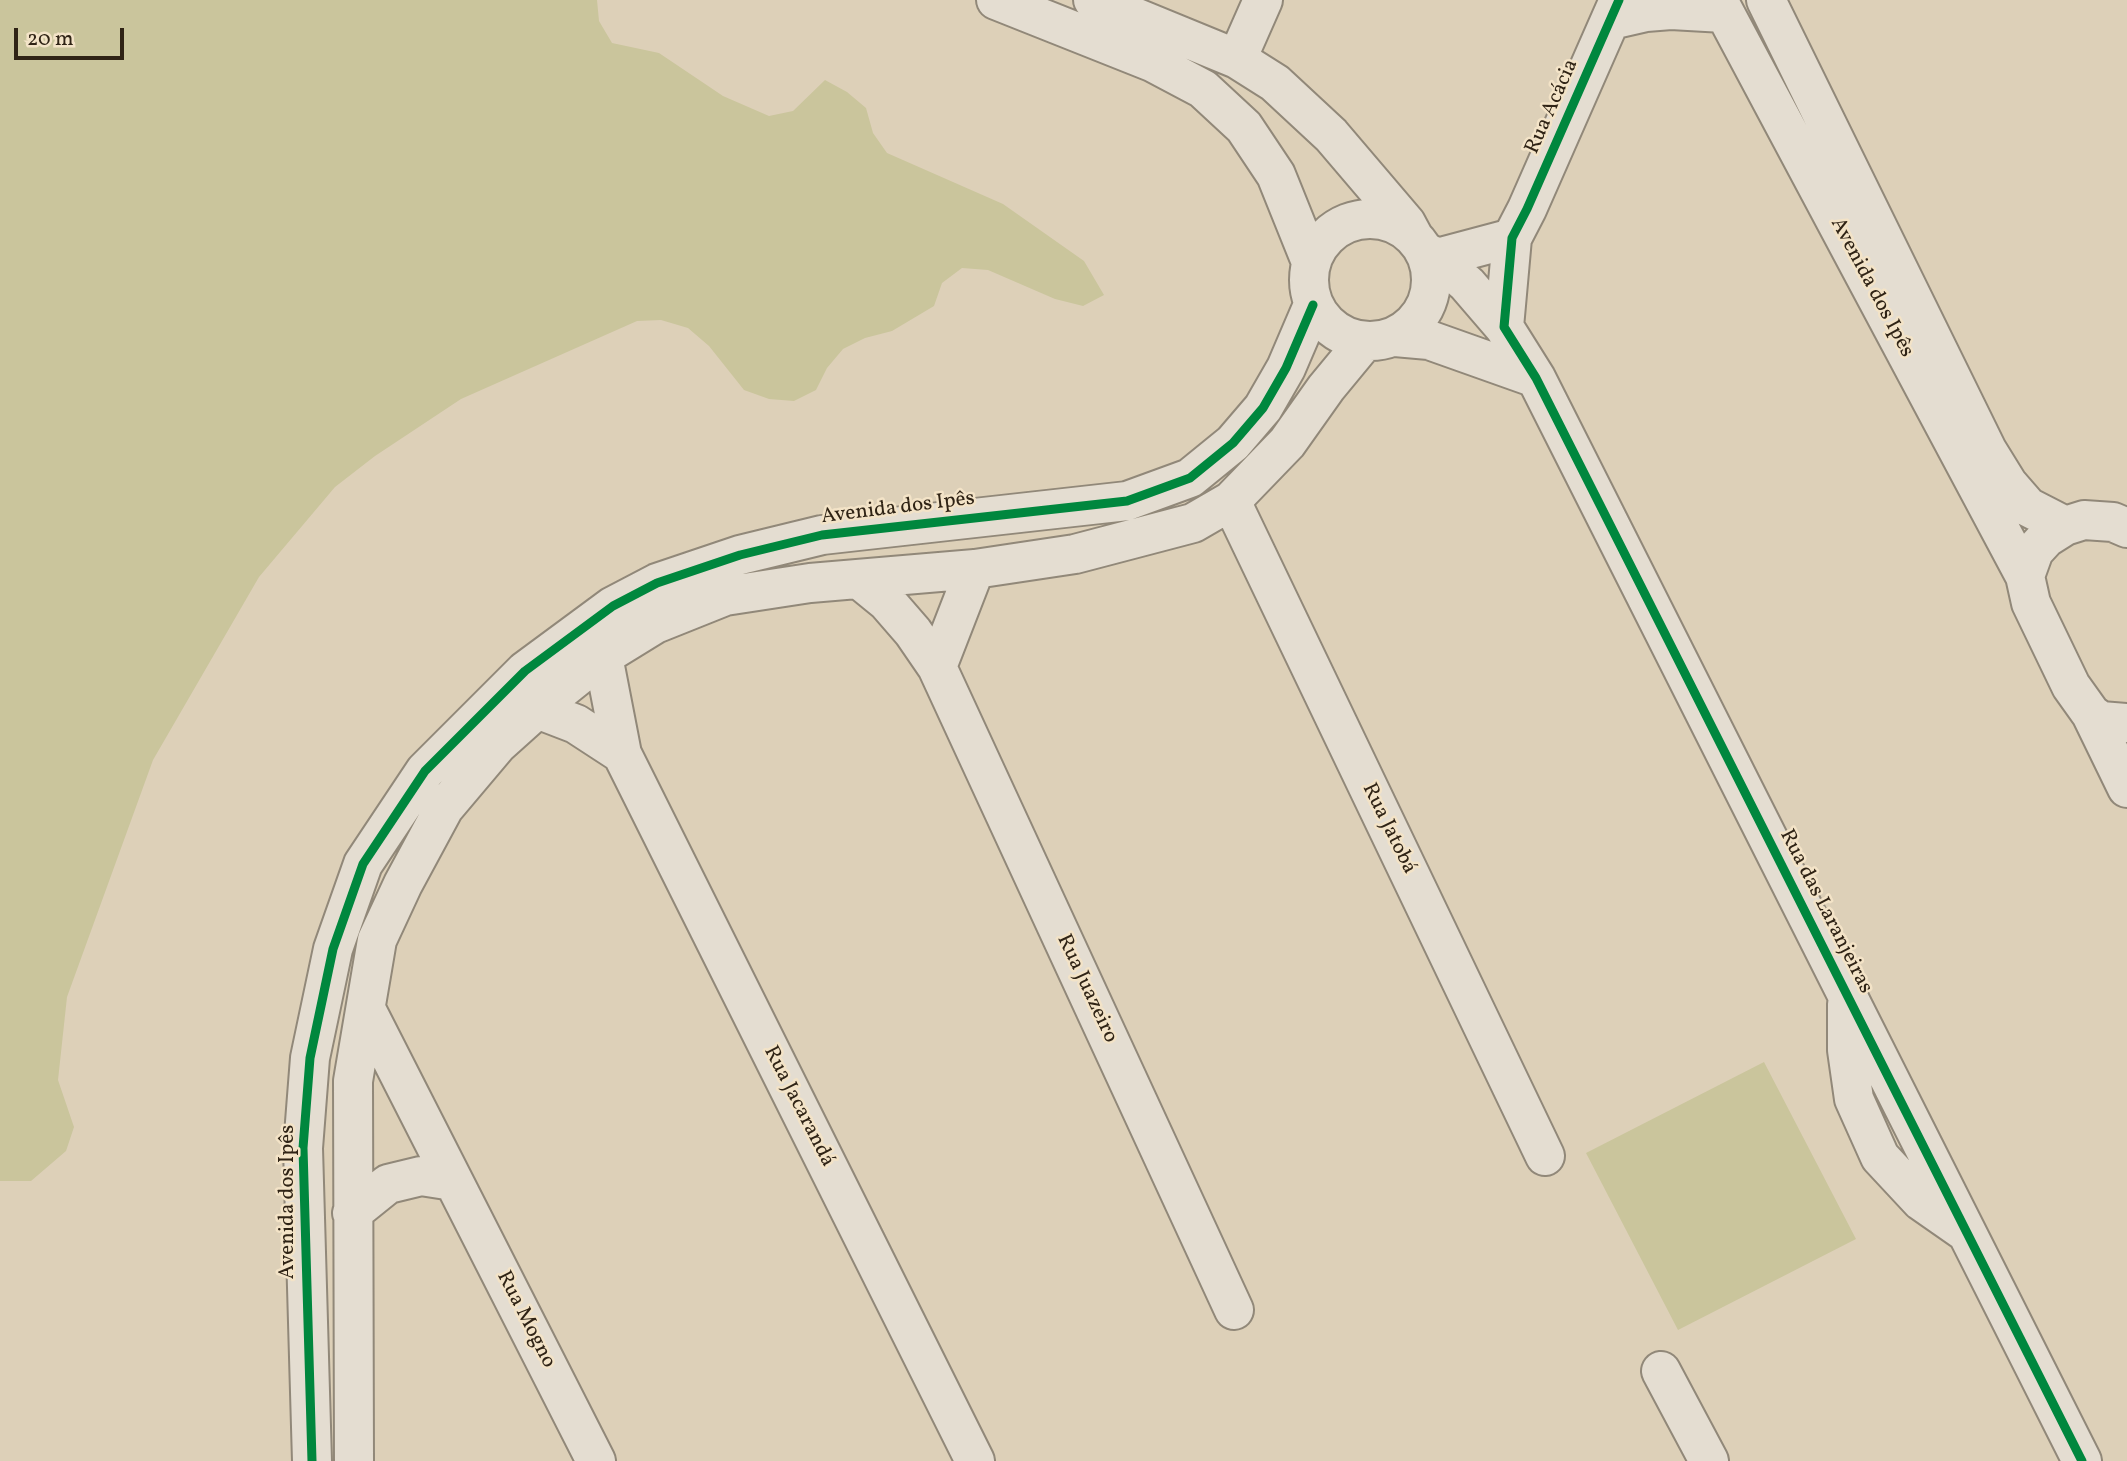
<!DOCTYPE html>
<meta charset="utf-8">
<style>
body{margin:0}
#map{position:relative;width:2127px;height:1461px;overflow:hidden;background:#ddd0b8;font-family:Vollkorn,serif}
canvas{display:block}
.scale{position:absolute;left:14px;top:28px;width:110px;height:32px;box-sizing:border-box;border:4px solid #2f2315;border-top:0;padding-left:9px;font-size:21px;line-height:24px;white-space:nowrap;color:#2f2315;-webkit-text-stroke:5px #f3e3c7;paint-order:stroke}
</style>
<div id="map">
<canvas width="2127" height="1461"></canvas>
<div class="scale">20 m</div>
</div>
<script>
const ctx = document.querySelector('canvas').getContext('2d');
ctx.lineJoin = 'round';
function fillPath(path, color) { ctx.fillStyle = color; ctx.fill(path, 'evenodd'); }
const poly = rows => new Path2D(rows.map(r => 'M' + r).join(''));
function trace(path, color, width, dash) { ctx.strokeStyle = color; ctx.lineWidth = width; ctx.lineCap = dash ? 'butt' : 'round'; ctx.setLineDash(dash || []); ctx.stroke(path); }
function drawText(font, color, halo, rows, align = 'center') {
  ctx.font = font + ' Vollkorn,serif'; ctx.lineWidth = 5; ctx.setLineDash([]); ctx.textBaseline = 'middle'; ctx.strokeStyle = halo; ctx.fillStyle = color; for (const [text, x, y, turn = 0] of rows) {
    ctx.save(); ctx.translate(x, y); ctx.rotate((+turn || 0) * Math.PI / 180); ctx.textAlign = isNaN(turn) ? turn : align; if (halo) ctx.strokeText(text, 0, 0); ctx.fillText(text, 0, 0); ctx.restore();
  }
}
fillPath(poly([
 [0,0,597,0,599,21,612,43,659,53,723,96,769,116,793,111,825,80,847,92,866,108,873,133,887,153,1003,204,1084,261,1104,295,1083,306,1055,299,988,270,962,268,942,283,934,306,892,331,865,338,843,349,827,368,816,390,794,401,769,399,744,390,709,346,688,328,661,320,637,321,461,399,375,456,335,487,259,577,153,760,67,997,58,1080,74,1127,66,1151,31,1181,0,1181],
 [1764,1062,1856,1239,1678,1330,1586,1153]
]), '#cac59c');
const minor = poly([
 [996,0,1152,62,1203,89,1244,127,1276,175,1311,262],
 [1093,0,1237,59,1275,83,1331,135,1406,223,1413,236],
 [1619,0,1527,209,1512,238,1504,327,1536,378,2082,1461],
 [1718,0,2025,576],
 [1766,0,1987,450,2008,484,2028,507,2065,526],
 [1611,20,1646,12,1671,10,1724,13],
 [1237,59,1263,0],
 '1309 280a61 61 0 1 1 122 0a61 61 0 1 1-122 0Z',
 [1424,251,1437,258,1467,284,1504,327],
 [1437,258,1512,238],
 [1395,337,1429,340,1536,378],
 [1231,501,1545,1156],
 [2127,528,2113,522,2084,520,2065,526,2046,538,2034,551,2025,576,2031,603,2071,686,2091,714,2101,721,2127,723],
 [860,580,887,602,913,632,937,667,1234,1310],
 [603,656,622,754,975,1461],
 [937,667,975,569],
 [537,709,576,724,622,754],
 [2091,714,2127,788],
 [1847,1004,1847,1050,1854,1099,1880,1157,1921,1201,1964,1231],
 [366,1009,596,1461],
 [352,1213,388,1184,421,1176,453,1181],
 [1661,1371,1709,1461],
 [312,1461,303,1148,310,1058,333,949,363,864,425,771,525,671,613,606,657,583,740,555,822,535,1127,501,1190,478,1233,443,1263,408,1286,368,1313,305],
 [354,1461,353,1081,377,940,403,884,444,808,498,744,537,709,603,656,655,624,725,596,810,583,975,569,1075,554,1193,523,1231,501,1287,443,1326,388,1364,342]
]);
trace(minor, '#918879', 42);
trace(minor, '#e4ddd1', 38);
trace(poly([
 [1619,0,1527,209,1512,238,1504,327,1536,378,2082,1461],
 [312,1461,303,1148,310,1058,333,949,363,864,425,771,525,671,613,606,657,583,740,555,822,535,1127,501,1190,478,1233,443,1263,408,1286,368,1313,305]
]), '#00873e', 9);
drawText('21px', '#2f2315', '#f3e3c7', [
 ["Rua Acácia",1553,107,-66],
 ["Avenida dos Ipês",1871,288,62],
 ["Avenida dos Ipês",898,509,-7],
 ["Rua Jatobá",1388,829,64],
 ["Rua das Laranjeiras",1825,912,63],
 ["Rua Juazeiro",1086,989,65],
 ["Rua Jacarandá",798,1107,63],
 ["Avenida dos Ipês",289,1202,-90],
 ["Rua Mogno",525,1320,63]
]);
</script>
